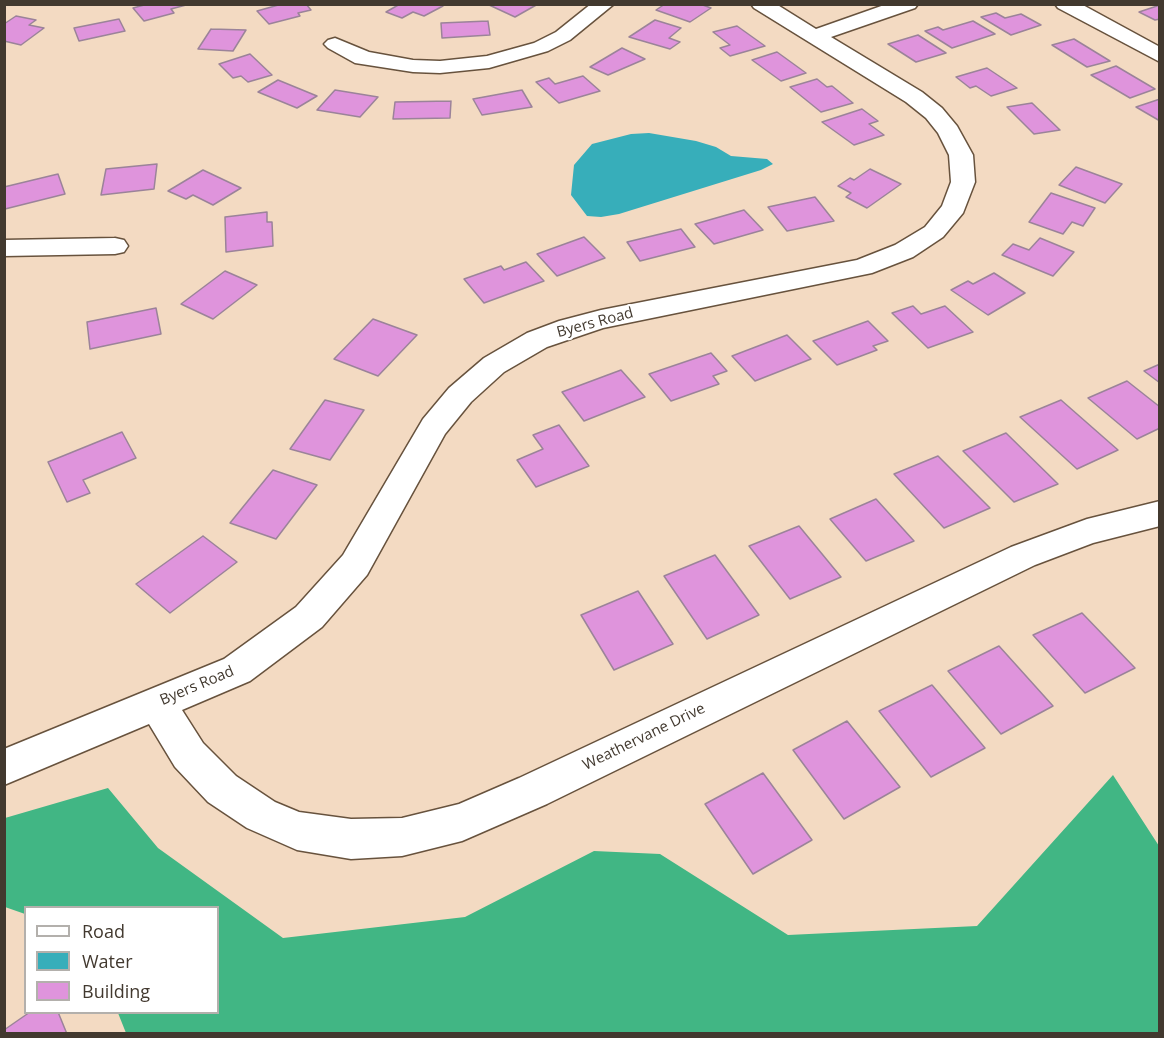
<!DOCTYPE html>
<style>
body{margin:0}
#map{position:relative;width:1164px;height:1038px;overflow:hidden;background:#f3dac2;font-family:"Open Sans",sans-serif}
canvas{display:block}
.frame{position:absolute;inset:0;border:6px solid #42392f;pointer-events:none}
.legend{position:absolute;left:24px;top:906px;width:195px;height:108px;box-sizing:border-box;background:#fff;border:2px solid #b3b0ac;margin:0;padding:8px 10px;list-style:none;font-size:18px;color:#42392f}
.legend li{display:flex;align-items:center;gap:12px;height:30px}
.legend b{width:30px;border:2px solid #b3b0ac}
</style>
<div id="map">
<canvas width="1164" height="1038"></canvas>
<div class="frame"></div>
<ul class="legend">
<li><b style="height:8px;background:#fff"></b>Road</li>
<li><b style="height:16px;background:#37aeba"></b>Water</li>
<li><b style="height:16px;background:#df94dc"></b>Building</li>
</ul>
</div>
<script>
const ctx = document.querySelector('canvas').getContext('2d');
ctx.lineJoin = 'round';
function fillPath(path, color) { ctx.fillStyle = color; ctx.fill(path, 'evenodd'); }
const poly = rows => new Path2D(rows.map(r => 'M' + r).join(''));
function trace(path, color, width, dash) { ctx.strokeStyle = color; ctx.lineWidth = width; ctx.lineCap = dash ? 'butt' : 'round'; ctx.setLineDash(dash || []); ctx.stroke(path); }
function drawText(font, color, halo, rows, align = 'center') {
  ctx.font = font + ' "Open Sans",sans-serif'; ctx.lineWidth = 4.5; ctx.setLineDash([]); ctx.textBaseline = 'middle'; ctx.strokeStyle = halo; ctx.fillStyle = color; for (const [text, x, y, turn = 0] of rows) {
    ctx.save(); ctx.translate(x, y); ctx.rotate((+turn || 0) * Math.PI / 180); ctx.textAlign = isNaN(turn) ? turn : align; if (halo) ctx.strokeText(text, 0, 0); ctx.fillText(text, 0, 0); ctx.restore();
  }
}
fillPath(poly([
 [1113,775,1159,846,1159,1033,126,1033,118,1013,218,1012,218,908,26,908,25,914,5,907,5,818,108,788,158,848,283,938,465,917,594,851,660,854,788,935,977,926]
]), '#41b684');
fillPath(poly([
 [649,133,696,141,716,147,731,156,767,159,773,164,761,170,619,214,601,217,587,216,571,195,574,165,592,144,631,134]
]), '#37aeba');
const building = poly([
 [148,4,185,4,186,5,171,9,174,13,144,21,133,8,148,4],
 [282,4,306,4,311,10,298,13,300,16,269,24,257,11,282,4],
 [400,4,439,4,443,6,424,16,413,12,402,18,386,12,400,4],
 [487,4,538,4,515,17,487,4],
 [665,4,700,4,711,8,690,22,656,10,665,4],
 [1160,5,1160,19,1155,20,1139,12,1160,5],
 [996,13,1005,18,1021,14,1041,25,1011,35,981,17,996,13],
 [16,16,36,20,29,25,44,28,21,45,4,41,4,24,16,16],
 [119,19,125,31,79,41,74,28,119,19],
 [655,20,681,28,669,38,680,42,670,49,629,37,655,20],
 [488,21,490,35,442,38,441,23,488,21],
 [973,21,995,34,952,48,925,31,938,27,943,30,973,21],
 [737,26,765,46,730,56,720,48,730,45,713,32,737,26],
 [211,29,246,30,233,51,198,49,211,29],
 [918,35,946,53,916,62,888,44,918,35],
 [1074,39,1110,61,1087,67,1052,45,1074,39],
 [622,48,645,59,608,75,590,67,622,48],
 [777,52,806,73,781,81,752,60,777,52],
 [250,54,272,75,248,82,241,76,233,78,219,64,250,54],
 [1116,66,1155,89,1130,98,1091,75,1116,66],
 [987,68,1017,88,991,96,976,86,970,88,956,77,987,68],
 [583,76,600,91,559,103,536,82,549,78,555,84,583,76],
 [817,79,827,87,832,86,853,103,821,112,790,87,817,79],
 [278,80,317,96,297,108,258,92,278,80],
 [335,90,378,97,360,117,317,110,335,90],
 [522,90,532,107,482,115,473,99,522,90],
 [1160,99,1160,121,1136,107,1160,99],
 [451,101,450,118,393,119,395,102,451,101],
 [1032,103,1060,130,1034,134,1007,107,1032,103],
 [862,109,878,121,869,124,884,135,854,145,822,122,862,109],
 [157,164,154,189,101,195,106,169,157,164],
 [1076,167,1122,184,1105,203,1059,185,1076,167],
 [870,169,901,184,867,208,846,197,851,193,838,186,850,178,854,180,870,169],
 [203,170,241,188,213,205,193,195,186,199,168,191,203,170],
 [58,174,65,194,5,209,4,187,58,174],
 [1051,193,1095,208,1083,226,1072,222,1063,234,1029,222,1051,193],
 [815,197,834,221,787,231,768,207,815,197],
 [744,210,763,230,714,244,695,224,744,210],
 [267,212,267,222,272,222,273,246,226,252,225,217,267,212],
 [681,229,695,247,640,261,627,242,681,229],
 [584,237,605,258,557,276,537,254,584,237],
 [1040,238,1074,252,1053,276,1002,255,1013,244,1029,250,1040,238],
 [526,262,544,281,484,303,464,279,501,266,504,270,526,262],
 [225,271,257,285,213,319,181,304,225,271],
 [994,273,1025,293,988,315,951,290,968,281,973,284,994,273],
 [913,306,921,314,945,306,973,332,928,348,892,313,913,306],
 [156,308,161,334,90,349,87,322,156,308],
 [373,319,417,335,378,376,334,359,373,319],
 [868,321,888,341,873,346,877,350,837,365,813,341,868,321],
 [787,335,811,359,755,381,732,356,787,335],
 [711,353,727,371,713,376,719,384,671,401,649,374,711,353],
 [1160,364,1160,383,1144,371,1160,364],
 [621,370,645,397,584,421,562,392,621,370],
 [1127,381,1160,407,1160,428,1137,439,1088,398,1127,381],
 [325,400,364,410,330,460,290,449,325,400],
 [1061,400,1118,450,1077,469,1020,417,1061,400],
 [559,425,589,466,536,487,517,460,543,449,533,435,559,425],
 [122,432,136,458,83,480,90,493,67,502,48,462,122,432],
 [1006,433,1058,484,1014,502,963,451,1006,433],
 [938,456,990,508,944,528,894,474,938,456],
 [273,470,317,485,276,539,230,523,273,470],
 [876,499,914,541,866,561,830,519,876,499],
 [799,526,841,577,790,599,749,546,799,526],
 [203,536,237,562,170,613,136,584,203,536],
 [715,555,759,615,707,639,664,576,715,555],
 [638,591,673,644,614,670,581,615,638,591],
 [1082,613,1135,668,1085,693,1033,635,1082,613],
 [999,646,1053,706,1001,734,948,671,999,646],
 [932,685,985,748,931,777,879,711,932,685],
 [847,721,900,787,844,819,793,750,847,721],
 [763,773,812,840,753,874,705,804,763,773],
 [30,1012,58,1012,67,1034,4,1034,4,1030,30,1012]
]);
fillPath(building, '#df94dc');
trace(building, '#9b8399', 1.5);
const minor = poly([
 [591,4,614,4,570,40,548,51,489,68,440,73,413,72,355,63,328,48,324,44,328,40,335,38,369,52,413,60,440,61,487,56,534,43,556,32,591,4],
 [751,4,776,4,816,29,887,4,918,4,915,8,831,37,922,92,942,108,957,126,973,155,975,182,963,213,943,237,913,257,872,273,603,328,547,347,504,372,471,402,445,434,367,575,322,627,250,681,182,710,203,743,236,776,275,802,299,812,351,819,402,818,459,804,519,778,1011,547,1087,519,1160,501,1160,526,1093,543,1035,565,547,804,462,841,402,856,351,859,297,850,247,828,208,802,175,767,149,724,4,785,4,749,224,659,296,607,343,555,423,419,449,388,484,358,527,333,559,321,601,310,857,260,895,245,925,227,942,206,951,182,949,155,938,133,926,118,906,102,754,8,751,4],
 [1055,4,1081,4,1160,47,1160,62,1058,8,1055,4],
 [115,238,124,240,128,246,124,252,115,254,4,256,4,240,115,238]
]);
trace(minor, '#67523d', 3);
fillPath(minor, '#fff');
drawText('15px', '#42392f', '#fff', [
 ["Byers Road",595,323,-15],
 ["Byers Road",197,686,-23],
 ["Weathervane Drive",644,737,-26]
]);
</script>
